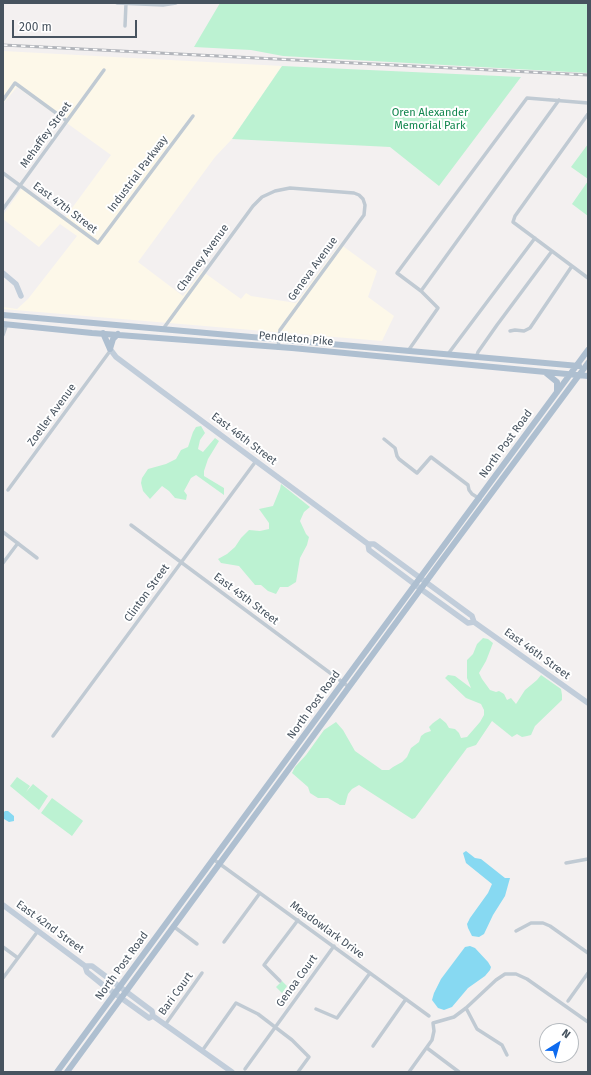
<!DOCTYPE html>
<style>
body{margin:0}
#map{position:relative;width:591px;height:1075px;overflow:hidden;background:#f3f0f0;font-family:"Fira Sans",sans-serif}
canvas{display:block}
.frame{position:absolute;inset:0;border:4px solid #47535f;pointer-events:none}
.north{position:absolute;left:539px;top:1023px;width:40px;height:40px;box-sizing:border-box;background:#fff;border:1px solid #b5babf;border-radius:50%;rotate:37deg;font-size:11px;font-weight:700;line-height:16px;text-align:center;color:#47535f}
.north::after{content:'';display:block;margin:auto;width:14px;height:18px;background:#0e6bef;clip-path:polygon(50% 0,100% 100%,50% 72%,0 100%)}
.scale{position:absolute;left:12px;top:20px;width:125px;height:18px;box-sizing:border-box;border:2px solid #47535f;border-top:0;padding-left:5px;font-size:12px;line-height:14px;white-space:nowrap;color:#47535f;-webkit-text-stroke:3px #fff;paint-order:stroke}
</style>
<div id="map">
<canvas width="591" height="1075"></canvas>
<div class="frame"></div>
<div class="north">N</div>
<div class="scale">200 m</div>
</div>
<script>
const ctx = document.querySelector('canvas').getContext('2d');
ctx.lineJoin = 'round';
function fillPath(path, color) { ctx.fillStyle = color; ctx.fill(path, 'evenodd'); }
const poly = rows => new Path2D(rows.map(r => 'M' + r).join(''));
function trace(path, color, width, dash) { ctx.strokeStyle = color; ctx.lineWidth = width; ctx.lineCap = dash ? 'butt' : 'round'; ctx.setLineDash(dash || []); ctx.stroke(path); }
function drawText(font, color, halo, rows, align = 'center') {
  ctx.font = font + ' "Fira Sans",sans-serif'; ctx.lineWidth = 4; ctx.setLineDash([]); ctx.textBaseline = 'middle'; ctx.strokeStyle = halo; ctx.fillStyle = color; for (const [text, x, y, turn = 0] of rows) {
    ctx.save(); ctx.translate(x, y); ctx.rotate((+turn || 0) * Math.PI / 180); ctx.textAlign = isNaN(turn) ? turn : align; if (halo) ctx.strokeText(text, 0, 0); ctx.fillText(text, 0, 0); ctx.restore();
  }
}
fillPath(poly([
 [3,51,282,66,232,139,215,157,138,262,183,296,202,271,241,299,246,293,251,296,296,303,340,244,377,271,368,297,394,316,382,341,3,309,3,307,17,309,28,299,77,236,60,224,39,247,3,219,3,215,22,188,64,219,111,155,17,87,3,104]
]), '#fdf8e9');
fillPath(poly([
 [220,3,588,3,588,73,283,56,251,50,194,47],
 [282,66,521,77,439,186,390,147,232,139],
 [588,144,588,179,571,167],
 [588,181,588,216,572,204],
 [201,426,205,433,200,440,198,449,203,452,215,438,219,441,208,459,204,471,204,476,224,488,224,495,196,475,191,478,184,491,187,495,186,500,175,498,169,491,162,486,150,499,143,491,141,483,142,478,148,469,166,464,176,459,181,450,188,447,193,432,196,427],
 [281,484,310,507,304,512,300,521,306,534,309,537,307,545,300,558,296,582,288,587,280,587,276,594,268,591,261,585,255,585,239,566,221,563,218,559,227,554,235,547,241,538,249,530,260,531,269,529,269,523,259,509,273,506,280,489],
 [483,638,488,639,493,643,486,661,479,673,482,679,490,690,496,692,499,691,504,694,507,700,511,698,516,704,525,690,537,680,541,675,561,689,562,695,562,700,535,726,531,735,527,736,522,737,517,734,512,737,492,721,476,745,467,748,415,818,412,819,359,785,352,789,348,794,345,805,340,805,328,798,318,798,310,793,308,787,292,773,295,767,306,755,324,730,336,722,343,730,355,751,382,770,389,770,393,767,402,762,407,757,411,748,419,742,421,736,425,733,431,731,429,727,433,723,440,718,446,723,449,728,455,729,459,733,461,738,467,737,480,722,484,715,484,710,481,704,466,698,445,678,448,675,455,676,471,688,467,678,467,660,473,654,477,644],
 [17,777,30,786,26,792,33,784,48,796,39,810,10,786],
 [52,798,82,820,83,821,72,836,41,813],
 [282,981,287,986,282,993,276,987]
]), '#bcf2d2');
fillPath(poly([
 [5,811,8,811,14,816,14,821,9,822,4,819,3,813],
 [466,851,475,858,481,859,505,878,510,878,505,896,493,915,484,934,479,937,472,936,468,928,467,924,470,918,488,893,492,884,466,863,463,853],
 [470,946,475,948,488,962,491,967,490,970,485,976,468,988,452,1007,444,1010,438,1008,432,1000,434,993,441,979,465,947]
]), '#87d9f2');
trace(poly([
 [117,3,163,5,176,3],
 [125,26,126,3],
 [3,100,15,83,67,121],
 [588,114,515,216,513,222,588,278],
 [3,173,98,243,193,116],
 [3,209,104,70],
 [421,291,559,100],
 [163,329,253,206,262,197,275,191,290,188,354,193,359,195,363,199,365,205,364,215,280,330,278,348],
 [510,331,515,330,524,331,530,328,572,266],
 [3,335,7,324],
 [408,351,438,308,421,291,397,273,527,98,588,103],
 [448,354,535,238],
 [476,358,478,352,497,325,552,251],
 [384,439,395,448,397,456,399,459,417,473,431,457,468,485,469,490,472,494,480,499],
 [8,490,110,351],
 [131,525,349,687],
 [3,532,37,558],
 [3,563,18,543],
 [53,736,256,461],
 [213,859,429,1016],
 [566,863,588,859],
 [173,926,197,944],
 [516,931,531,923,543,923,550,926,588,953],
 [224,942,260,893],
 [3,947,18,958],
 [3,978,38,931],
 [280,981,264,965,298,920],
 [568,1001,588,973],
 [466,1008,477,1029,502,1045,507,1055],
 [316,1009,337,1018,370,973],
 [165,1025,202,973],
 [373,1046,406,999],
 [427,1048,459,1072],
 [202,1051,236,1003,258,1014,292,1040,309,1057,298,1072],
 [245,1069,334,946],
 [409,1072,432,1040,434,1031,433,1023,454,1017,466,1008,496,980,505,974,516,974,527,979,588,1022]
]), '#c0cad3', 3.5);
trace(poly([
 [3,273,16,284,21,296],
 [110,349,116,357,160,390,368,544,374,544,472,616,474,622,588,703],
 [368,544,369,550,425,592,468,623,474,622],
 [3,905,85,966,92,966,152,1011,153,1016,232,1072],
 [85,966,87,972,103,985,149,1018,153,1016]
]), '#c1cdda', 5.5);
trace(poly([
 [3,315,579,366],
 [3,324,92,333,292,348,588,376],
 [103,333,110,349],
 [110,349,113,339,118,334],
 [546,373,557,382,557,392],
 [57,1072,355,666,588,350],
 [67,1072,439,564,588,363]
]), '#aebfd0', 6);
const rail = poly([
 [3,45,588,75]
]);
trace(rail, '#b2b5bb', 3);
trace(rail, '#fff', 1.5, [4.5]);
drawText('11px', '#11864e', '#fff', [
 ["Oren Alexander",430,113],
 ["Memorial Park",430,126]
]);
drawText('11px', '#47535f', '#fff', [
 ["Mehaffey Street",46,135,-54],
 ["Industrial Parkway",138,174,-53],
 ["East 47th Street",65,208,37],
 ["Charney Avenue",203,258,-54],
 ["Geneva Avenue",313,269,-54],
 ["Pendleton Pike",296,339,5],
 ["Zoeller Avenue",52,415,-54],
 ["East 46th Street",244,439,37],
 ["North Post Road",506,444,-54],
 ["Clinton Street",147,593,-54],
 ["East 45th Street",246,599,37],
 ["East 46th Street",537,654,36],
 ["North Post Road",314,705,-54],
 ["East 42nd Street",50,927,36],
 ["Meadowlark Drive",327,930,36],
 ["North Post Road",122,966,-54],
 ["Genoa Court",297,981,-54],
 ["Bari Court",176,994,-54]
]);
</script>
